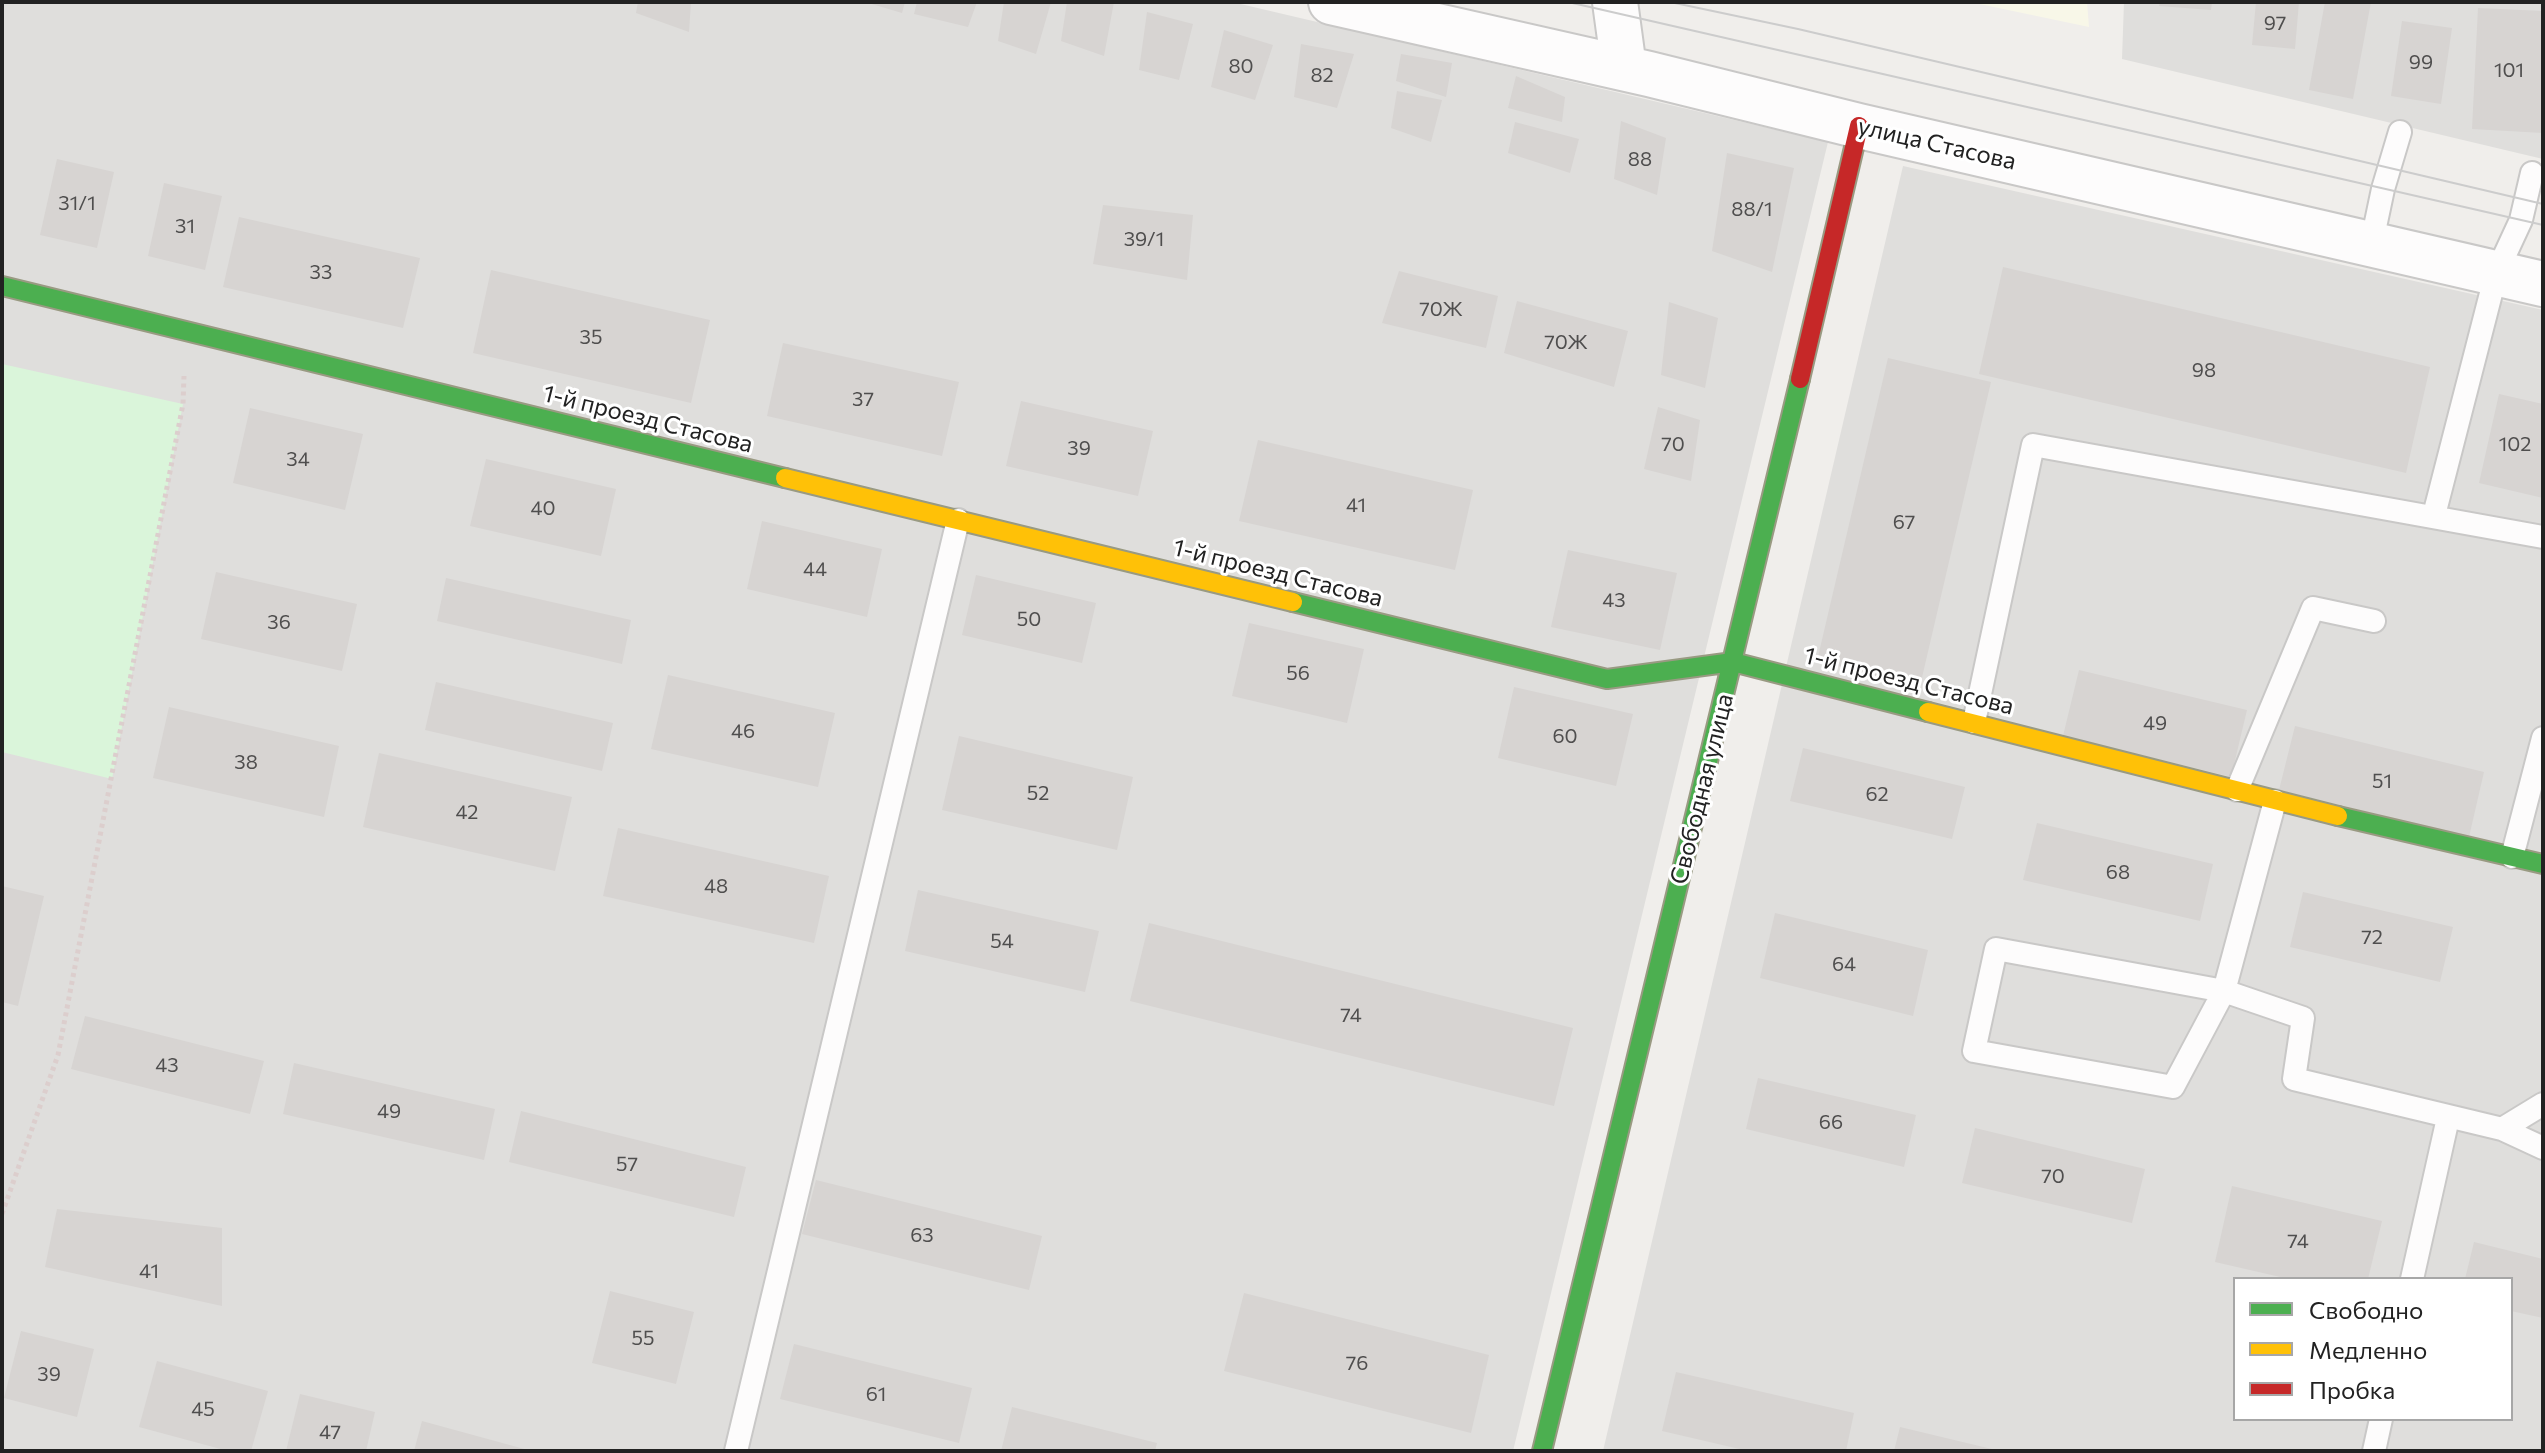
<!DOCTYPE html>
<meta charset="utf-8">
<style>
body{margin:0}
#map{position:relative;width:2545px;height:1453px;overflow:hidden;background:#f0eeeb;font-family:Commissioner,sans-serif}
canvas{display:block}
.frame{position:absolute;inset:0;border:4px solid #222;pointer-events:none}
.legend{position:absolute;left:2233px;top:1277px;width:280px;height:144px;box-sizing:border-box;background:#fff;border:2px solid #a7a7a7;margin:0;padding:10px 14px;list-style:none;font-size:24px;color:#222}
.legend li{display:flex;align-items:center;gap:16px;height:40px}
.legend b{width:40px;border:2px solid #a7a7a7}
</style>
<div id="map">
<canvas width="2545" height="1453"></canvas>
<div class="frame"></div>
<ul class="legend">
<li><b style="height:10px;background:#4caf50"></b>Свободно</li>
<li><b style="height:10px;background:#ffc107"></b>Медленно</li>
<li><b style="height:10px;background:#c62828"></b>Пробка</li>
</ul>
</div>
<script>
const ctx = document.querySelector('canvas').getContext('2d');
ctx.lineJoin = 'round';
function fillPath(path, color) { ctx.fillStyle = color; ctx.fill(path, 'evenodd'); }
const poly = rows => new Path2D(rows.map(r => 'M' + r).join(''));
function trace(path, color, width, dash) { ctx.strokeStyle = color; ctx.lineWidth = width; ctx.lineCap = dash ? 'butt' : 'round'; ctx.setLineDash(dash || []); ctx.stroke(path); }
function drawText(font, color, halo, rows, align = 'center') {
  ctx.font = font + ' Commissioner,sans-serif'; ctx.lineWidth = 6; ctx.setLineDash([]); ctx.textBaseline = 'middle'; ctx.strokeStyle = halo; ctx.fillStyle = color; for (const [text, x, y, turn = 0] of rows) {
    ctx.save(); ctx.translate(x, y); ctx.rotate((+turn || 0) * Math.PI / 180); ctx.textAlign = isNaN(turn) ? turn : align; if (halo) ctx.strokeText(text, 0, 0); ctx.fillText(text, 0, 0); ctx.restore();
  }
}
fillPath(poly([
 [2,2,1232,2,1828,142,1513,1451,2,1451],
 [2124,2,2543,2,2543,159,2122,59],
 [1903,166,2543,310,2543,1451,1603,1451],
 [2235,1279,2511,1279,2511,1419,2235,1419]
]), '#dfdedc');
fillPath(poly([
 [1970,2,2087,2,2089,27]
]), '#f8f7e8');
fillPath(poly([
 [2,364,183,404,112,779,2,752]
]), '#daf5da');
fillPath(poly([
 [638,2,691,2,689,32,636,13],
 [865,2,905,2,902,13],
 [917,2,977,2,968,27,914,14],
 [1004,2,1051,2,1036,54,998,41],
 [1067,2,1114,2,1104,56,1061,41],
 [2160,2,2212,2,2211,10,2159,6],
 [2256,2,2299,2,2295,49,2252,45],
 [2325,2,2371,2,2353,99,2309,90],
 [2478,8,2543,11,2543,133,2472,129],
 [1147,12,1193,24,1179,80,1139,70],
 [2402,21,2452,28,2441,104,2391,96],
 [1224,30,1273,45,1255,100,1211,87],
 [1301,44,1354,54,1337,108,1294,97],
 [1401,54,1452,63,1446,97,1396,81],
 [1516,76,1565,97,1562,122,1508,108],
 [1397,91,1442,100,1431,142,1391,128],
 [1621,121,1666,138,1657,195,1614,179],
 [1515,122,1579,139,1570,173,1508,153],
 [1727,153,1794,168,1772,272,1712,251],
 [57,159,114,172,97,248,40,235],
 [164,183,222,196,205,270,148,256],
 [1103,205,1193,215,1187,280,1093,264],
 [239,217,420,258,403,328,223,287],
 [2003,267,2430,367,2406,473,1979,374],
 [491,270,710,320,691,403,473,353],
 [1399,271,1498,296,1486,348,1382,323],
 [1517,301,1628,331,1614,387,1504,353],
 [1669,302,1718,318,1705,388,1661,375],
 [783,343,959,382,942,456,767,416],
 [1888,358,1991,382,1920,686,1817,661],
 [2499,394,2543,404,2543,498,2479,483],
 [1021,401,1153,431,1138,496,1006,466],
 [1658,407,1700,420,1691,481,1644,469],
 [250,408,363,434,345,510,233,483],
 [1258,440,1473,490,1455,570,1239,521],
 [486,459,616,489,601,556,470,526],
 [762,521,882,549,867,617,747,589],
 [1568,550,1677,573,1660,650,1551,627],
 [216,572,357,604,342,671,201,639],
 [976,575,1096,603,1082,663,962,635],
 [446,578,631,620,622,664,437,621],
 [1249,623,1364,649,1347,723,1232,696],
 [2079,670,2247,710,2231,777,2063,736],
 [668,675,835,713,818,787,651,749],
 [436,682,613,723,602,771,425,730],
 [1514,687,1633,714,1616,786,1498,758],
 [169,707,339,746,324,817,153,778],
 [2295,726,2484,772,2469,837,2279,790],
 [959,736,1133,777,1117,850,942,810],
 [1803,748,1965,787,1952,839,1790,801],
 [379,753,572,797,555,871,363,827],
 [2037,823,2213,864,2200,921,2023,880],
 [618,828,829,876,814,943,603,896],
 [2,886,44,896,18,1006,2,1002],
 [918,890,1099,931,1085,992,905,951],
 [2303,892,2453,927,2440,982,2290,947],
 [1775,913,1928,950,1913,1016,1760,978],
 [1149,923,1573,1028,1554,1106,1130,1001],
 [85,1016,264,1061,250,1114,71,1069],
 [294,1063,495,1109,484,1160,283,1114],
 [1758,1078,1916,1115,1904,1167,1746,1129],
 [521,1111,746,1167,734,1217,509,1162],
 [1975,1128,2145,1169,2132,1223,1962,1183],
 [816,1180,1042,1236,1029,1290,802,1234],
 [2232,1186,2382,1221,2368,1279,2289,1279,2215,1262],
 [57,1209,222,1228,222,1306,45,1267],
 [2474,1242,2543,1259,2543,1318,2511,1311,2511,1279,2465,1279],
 [610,1291,694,1312,676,1384,592,1363],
 [1244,1293,1489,1355,1471,1433,1224,1371],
 [21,1331,94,1349,77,1417,4,1398],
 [794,1344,972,1388,959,1443,780,1399],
 [157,1361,268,1391,251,1451,228,1451,139,1427],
 [1676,1372,1854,1413,1846,1451,1748,1451,1662,1431],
 [300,1394,375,1412,366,1451,286,1451],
 [1012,1407,1157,1443,1155,1451,1001,1451],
 [422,1421,528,1450,528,1451,414,1451],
 [1900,1427,1996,1450,1996,1451,1894,1451]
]), '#d7d4d2');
const lane = poly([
 [2371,246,2383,189,2400,132],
 [2434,515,2496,274,2521,220,2532,173],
 [1974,722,2033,445,2543,537],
 [2237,790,2313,608,2374,621],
 [2275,801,2224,991,1996,949,1974,1051,2173,1087,2224,991,2303,1018,2294,1079,2502,1129,2543,1148],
 [2512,857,2543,738],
 [2502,1129,2543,1104],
 [2412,1279,2448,1118],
 [736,1451,958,520],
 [2374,1451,2381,1419]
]);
const street = poly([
 [1331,2,1649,74,1859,126,2543,284],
 [1615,2,1624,68]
]);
const fast = poly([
 [2,286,785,478],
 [1293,602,1607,679,1733,662,1928,712],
 [2338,816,2543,864],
 [1542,1451,1800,379]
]);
const slow = poly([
 [785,478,1293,602],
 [1928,712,2338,816]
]);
const jam = poly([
 [1800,379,1859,126]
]);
trace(lane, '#c9c8c7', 26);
trace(street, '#c9c8c7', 48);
trace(fast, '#999a82', 22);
trace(slow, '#999a82', 22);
trace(jam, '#999a82', 22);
trace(poly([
 [2,1214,58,1055,183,404,184,376]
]), '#dccecd', 5, [4, 4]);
trace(lane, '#fdfcfc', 22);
trace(street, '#fdfcfc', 44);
trace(fast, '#4caf50', 18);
trace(slow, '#ffc107', 18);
trace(jam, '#c62828', 18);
trace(poly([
 [1568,2,2543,225],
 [1670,2,1798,29,2543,204]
]), '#ccc', 2);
drawText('20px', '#4f4e4e', null, [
 ["97",2275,23],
 ["99",2421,62],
 ["80",1241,66],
 ["101",2509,70],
 ["82",1322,75],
 ["88",1640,159],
 ["31/1",77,203],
 ["88/1",1752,209],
 ["31",185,226],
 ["39/1",1144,239],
 ["33",321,272],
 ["70Ж",1441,309],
 ["35",591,337],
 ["70Ж",1566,342],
 ["98",2204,370],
 ["37",863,399],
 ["70",1673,444],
 ["102",2515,444],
 ["39",1079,448],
 ["34",298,459],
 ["41",1356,505],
 ["40",543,508],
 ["67",1904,522],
 ["44",815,569],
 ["43",1614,600],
 ["50",1029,619],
 ["36",279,622],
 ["56",1298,673],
 ["49",2155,723],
 ["46",743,731],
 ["60",1565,736],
 ["38",246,762],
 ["51",2382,781],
 ["52",1038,793],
 ["62",1877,794],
 ["42",467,812],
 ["68",2118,872],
 ["48",716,886],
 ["72",2372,937],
 ["54",1002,941],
 ["64",1844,964],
 ["74",1351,1015],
 ["43",167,1065],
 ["49",389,1111],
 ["66",1831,1122],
 ["57",627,1164],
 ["70",2053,1176],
 ["63",922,1235],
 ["74",2298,1241],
 ["41",149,1271],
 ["55",643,1338],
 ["76",1357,1363],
 ["39",49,1374],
 ["61",876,1394],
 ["45",203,1409],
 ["47",330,1432]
]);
drawText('24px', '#222', '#fff', [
 ["улица Стасова",1937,144,13],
 ["1-й проезд Стасова",648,419,14],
 ["1-й проезд Стасова",1278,573,14],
 ["1-й проезд Стасова",1909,681,14],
 ["Свободная улица",1702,789,-76]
]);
</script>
